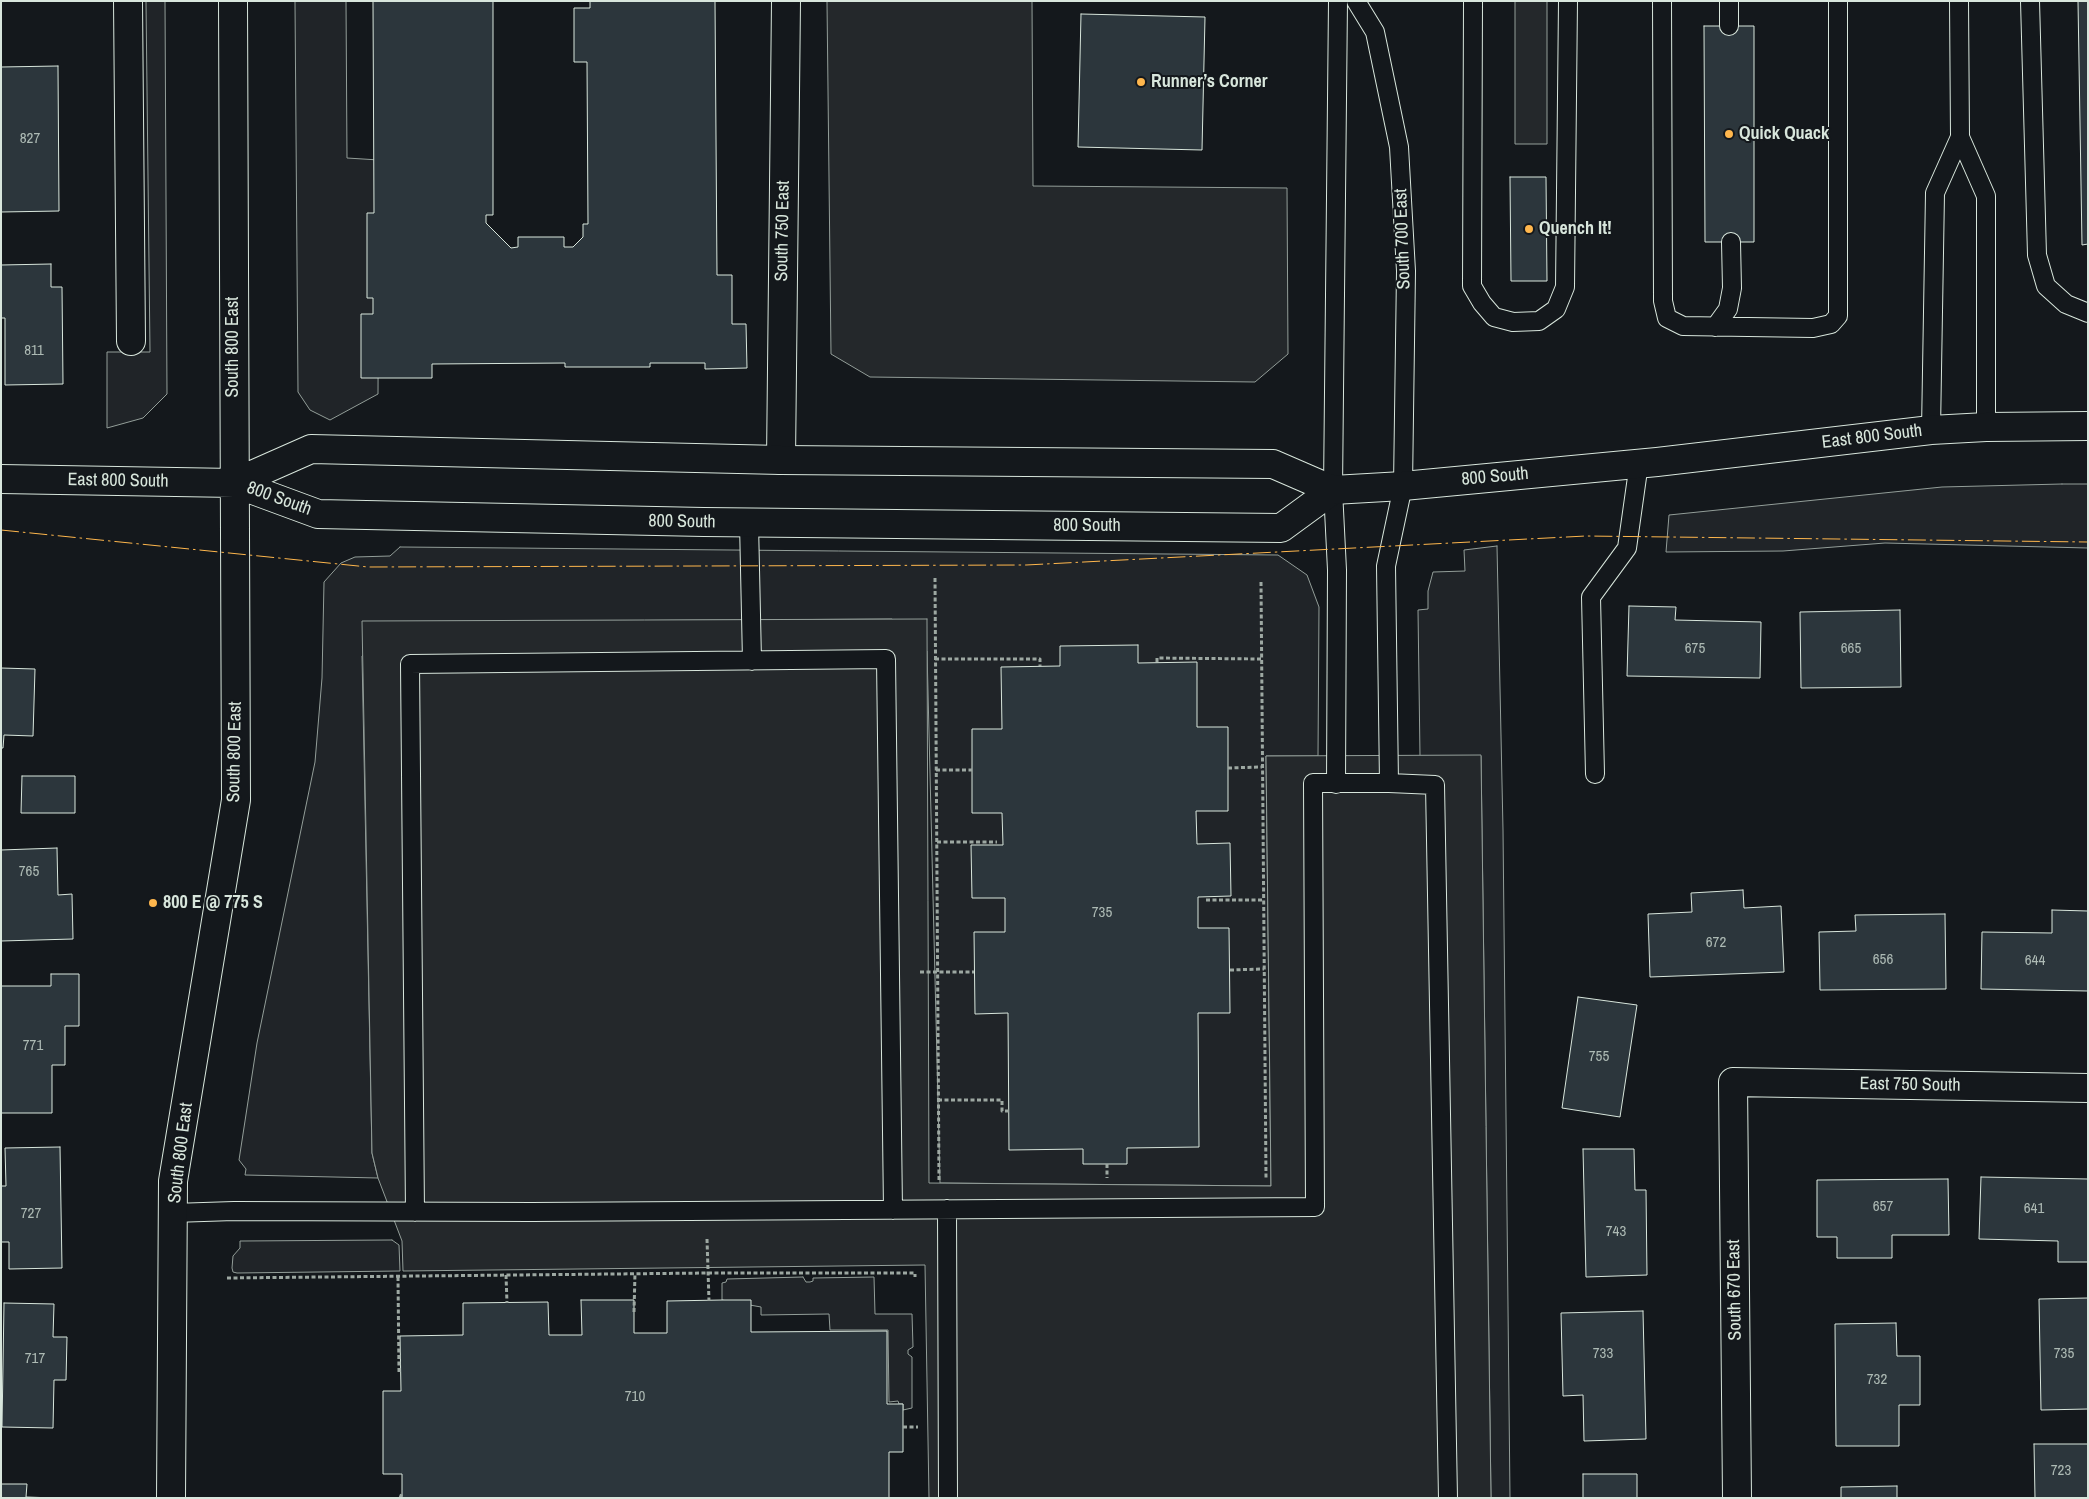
<!DOCTYPE html>
<meta charset="utf-8">
<style>
body{margin:0}
#map{position:relative;width:2089px;height:1499px;overflow:hidden;background:#14181c;font-family:"Archivo Narrow",sans-serif}
canvas{display:block}
.frame{position:absolute;inset:0;border:2px solid #d8e6dc;pointer-events:none}
</style>
<div id="map">
<canvas width="2089" height="1499"></canvas>
<div class="frame"></div>
</div>
<script>
const ctx = document.querySelector('canvas').getContext('2d');
ctx.lineJoin = 'round';
function fillPath(path, color) { ctx.fillStyle = color; ctx.fill(path, 'evenodd'); }
const poly = rows => new Path2D(rows.map(r => 'M' + r).join(''));
function trace(path, color, width, dash) { ctx.strokeStyle = color; ctx.lineWidth = width; ctx.lineCap = dash ? 'butt' : 'round'; ctx.setLineDash(dash || []); ctx.stroke(path); }
function drawText(font, color, halo, rows, align = 'center') {
  ctx.font = font + ' "Archivo Narrow",sans-serif'; ctx.lineWidth = 4; ctx.setLineDash([]); ctx.textBaseline = 'middle'; ctx.strokeStyle = halo; ctx.fillStyle = color; for (const [text, x, y, turn = 0] of rows) {
    ctx.save(); ctx.translate(x, y); ctx.rotate((+turn || 0) * Math.PI / 180); ctx.textAlign = isNaN(turn) ? turn : align; if (halo) ctx.strokeText(text, 0, 0); ctx.fillText(text, 0, 0); ctx.restore();
  }
}
const green = poly([
 [146,1,165,1,167,394,143,418,107,428,107,352,150,352,146,1],
 [295,1,346,1,347,158,379,160,378,394,330,420,310,410,298,392,295,1],
 [2062,484,2088,484,2088,548,1885,543,1783,551,1666,552,1669,515,1942,487,2062,484],
 [1497,546,1503,830,1510,1498,1491,1498,1481,756,1420,756,1418,610,1428,609,1428,591,1433,572,1465,571,1464,550,1497,546],
 [400,547,1278,555,1307,575,1319,607,1318,756,1266,756,1271,1186,940,1183,927,651,892,619,400,622,362,656,372,1153,378,1178,245,1175,246,1169,239,1160,257,1043,315,762,322,678,324,582,341,563,355,557,390,556,400,547],
 [392,1240,399,1245,400,1271,237,1273,233,1272,232,1268,233,1256,240,1248,240,1241,392,1240],
 [803,1277,806,1282,810,1282,813,1281,813,1278,874,1277,875,1314,912,1314,913,1347,908,1350,908,1354,912,1357,912,1408,903,1410,903,1404,899,1404,898,1401,889,1402,888,1330,830,1330,829,1314,761,1315,761,1307,722,1300,722,1283,726,1282,727,1279,803,1277]
]);
fillPath(green, '#202428');
trace(green, '#939e99', 1);
const parking = poly([
 [827,1,1032,1,1033,186,1287,188,1288,354,1255,382,870,377,831,354,827,1],
 [1515,1,1547,1,1547,144,1515,144,1515,1],
 [927,619,929,1183,1271,1186,1266,756,1481,755,1491,1498,929,1498,925,1265,403,1271,402,1241,378,1178,372,1153,362,621,927,619]
]);
fillPath(parking, '#24282b');
trace(parking, '#939e99', 1);
const building = poly([
 [373,1,493,1,493,215,486,215,486,223,511,248,518,247,518,237,564,237,564,247,573,247,583,237,583,224,588,224,587,62,574,62,574,8,590,8,590,1,715,1,717,275,732,275,732,324,746,324,747,368,705,369,705,363,650,363,650,367,565,367,565,363,432,364,432,378,361,378,361,314,373,314,373,298,367,298,367,213,374,213,373,1],
 [2078,1,2088,1,2088,244,2082,245,2078,1],
 [1081,14,1205,17,1202,150,1078,147,1081,14],
 [1704,26,1754,26,1754,242,1705,242,1704,26],
 [58,66,59,211,1,212,1,67,58,66],
 [1510,177,1546,177,1547,281,1511,281,1510,177],
 [51,264,51,287,62,287,63,384,5,385,5,318,1,318,1,265,51,264],
 [1629,606,1676,607,1675,620,1761,622,1760,678,1627,676,1629,606],
 [1900,610,1901,687,1801,688,1800,612,1900,610],
 [1138,645,1138,663,1197,662,1197,727,1228,727,1228,811,1196,811,1197,844,1230,843,1231,896,1198,897,1198,928,1229,928,1230,1013,1198,1013,1199,1147,1127,1148,1127,1164,1083,1164,1083,1149,1009,1150,1008,1013,975,1014,974,932,1005,932,1005,898,972,898,971,845,1003,845,1002,813,972,813,972,729,1002,729,1001,667,1060,666,1060,646,1138,645],
 [1,668,35,669,33,736,4,735,3,748,1,748,1,668],
 [22,776,75,776,75,813,21,813,22,776],
 [57,848,58,895,72,894,73,939,1,941,1,850,57,848],
 [1743,890,1744,908,1781,906,1784,972,1650,977,1648,914,1692,912,1691,893,1743,890],
 [2052,910,2088,911,2088,991,1981,989,1982,932,2052,933,2052,910],
 [1945,914,1946,989,1820,990,1819,932,1856,931,1855,915,1945,914],
 [51,974,79,974,79,1026,65,1026,65,1065,52,1065,52,1113,1,1113,1,986,51,986,51,974],
 [1578,997,1637,1005,1620,1117,1562,1108,1578,997],
 [60,1147,62,1268,9,1269,9,1242,1,1242,1,1186,6,1186,5,1148,60,1147],
 [1583,1149,1634,1149,1635,1190,1646,1190,1647,1275,1586,1277,1583,1149],
 [1981,1177,2088,1179,2088,1262,2058,1262,2058,1241,1979,1239,1981,1177],
 [1948,1179,1949,1235,1892,1235,1892,1258,1837,1258,1837,1237,1817,1237,1817,1180,1948,1179],
 [2088,1298,2088,1409,2041,1410,2039,1299,2088,1298],
 [581,1300,634,1300,634,1333,667,1333,667,1301,722,1300,751,1300,751,1332,887,1331,887,1404,903,1404,903,1452,889,1452,889,1498,402,1498,402,1474,383,1474,383,1391,401,1391,400,1336,463,1335,463,1303,548,1302,549,1335,582,1335,581,1300],
 [4,1303,54,1304,53,1337,67,1337,66,1380,54,1380,53,1428,2,1427,4,1303],
 [1643,1311,1646,1439,1584,1441,1583,1395,1563,1396,1561,1313,1643,1311],
 [1896,1323,1897,1356,1920,1356,1920,1405,1899,1405,1899,1446,1836,1446,1835,1324,1896,1323],
 [2034,1444,2088,1444,2088,1498,2035,1498,2034,1444],
 [1583,1474,1637,1474,1637,1498,1583,1498,1583,1474],
 [1,1484,27,1484,26,1497,55,1498,1,1498,1,1484],
 [1897,1486,1897,1498,1841,1498,1841,1487,1897,1486]
]);
fillPath(building, '#2c363c');
trace(building, '#d8e6dc', 1);
const service = poly([
 [1356,1,1375,32,1399,147,1406,271,1403,486,1386,566,1389,783],
 [1473,1,1472,286,1482,303,1494,317,1513,322,1539,321,1556,309,1565,287,1568,1],
 [1662,1,1663,301,1667,318,1683,326,1813,328,1831,324,1838,316,1838,1],
 [1729,1,1729,26],
 [1959,1,1960,137,1986,196,1986,427],
 [2030,1,2037,255,2046,286,2066,304,2088,313],
 [1715,327,1728,309,1732,288,1731,242],
 [1931,430,1935,193,1960,137],
 [749,523,752,661],
 [1595,774,1591,597,1627,548,1639,463],
 [1336,784,1337,570,1333,490,1338,1],
 [947,1209,948,1498],
 [415,1212,410,664,886,659,893,1210],
 [173,1213,234,1211,532,1212,1315,1207,1313,783,1389,783,1435,785,1448,1498]
]);
const minor = poly([
 [128,1,131,341],
 [781,460,786,1],
 [1737,1498,1733,1082,2088,1088]
]);
const secondary = poly([
 [1,479,234,483,318,514,704,522,1281,528,1333,490],
 [234,483,311,449,781,460,1273,464,1333,490,1403,486,1657,462,1931,430,1986,427,2088,426],
 [171,1498,173,1181,236,800,233,1]
]);
trace(service, '#d8e6dc', 20);
trace(minor, '#d8e6dc', 30);
trace(secondary, '#d8e6dc', 30);
trace(poly([
 [935,578,939,1180],
 [1261,582,1266,1178],
 [935,659,1040,659,1040,666],
 [1157,662,1157,658,1261,659],
 [1228,768,1262,767],
 [936,770,972,770],
 [937,842,997,842],
 [1206,900,1264,900],
 [1230,970,1264,969],
 [920,972,974,972],
 [938,1100,1002,1100,1002,1111,1009,1111],
 [1107,1164,1107,1178],
 [707,1239,709,1301],
 [506,1275,507,1303],
 [398,1277,399,1372,401,1372],
 [227,1278,708,1273,915,1273,915,1277],
 [634,1312,635,1273],
 [903,1427,918,1427],
 [400,1498,402,1493]
]), '#9da8a2', 3, [4, 2.5]);
trace(service, '#14181c', 18);
trace(minor, '#14181c', 28);
trace(secondary, '#14181c', 28);
trace(poly([
 [1,530,368,567,1026,565,1586,536,2088,542]
]), '#ffb74d', 1, [18, 4, 2.5, 4]);
for (const [x, y, r, color] of [
 [1141,82,5,"#ffb74d"],
 [1729,134,5,"#ffb74d"],
 [1529,229,5,"#ffb74d"],
 [153,903,5,"#ffb74d"]
]) { const dot = new Path2D(); dot.arc(x, y, r, 0, 2 * Math.PI); ctx.fillStyle = color; ctx.fill(dot); trace(dot, '#14181c', 2); }
drawText('15px', '#adbab4', null, [
 ["827",30,139],
 ["811",34,351],
 ["675",1695,649],
 ["665",1851,649],
 ["765",29,872],
 ["735",1102,913],
 ["672",1716,943],
 ["656",1883,960],
 ["644",2035,961],
 ["771",33,1046],
 ["755",1599,1057],
 ["657",1883,1207],
 ["641",2034,1209],
 ["727",31,1214],
 ["743",1616,1232],
 ["733",1603,1354],
 ["735",2064,1354],
 ["717",35,1359],
 ["732",1877,1380],
 ["710",635,1397],
 ["723",2061,1471]
]);
drawText('bold 18px', '#d8e6dc', '#14181c', [
 ["Runner’s Corner",1151,82],
 ["Quick Quack",1739,134],
 ["Quench It!",1539,229],
 ["800 E @ 775 S",163,903]
], 'left');
drawText('18px', '#d8e6dc', '#14181c', [
 ["South 750 East",783,231,-89],
 ["South 700 East",1403,239,-92],
 ["South 800 East",233,347,-90],
 ["East 800 South",1872,437,-7],
 ["800 South",1495,477,-5],
 ["East 800 South",118,481,1],
 ["800 South",279,499,20],
 ["800 South",682,522,1],
 ["800 South",1087,526],
 ["South 800 East",235,752,-89],
 ["East 750 South",1910,1085,1],
 ["South 800 East",181,1153,-83],
 ["South 670 East",1735,1290,-91]
]);
</script>
